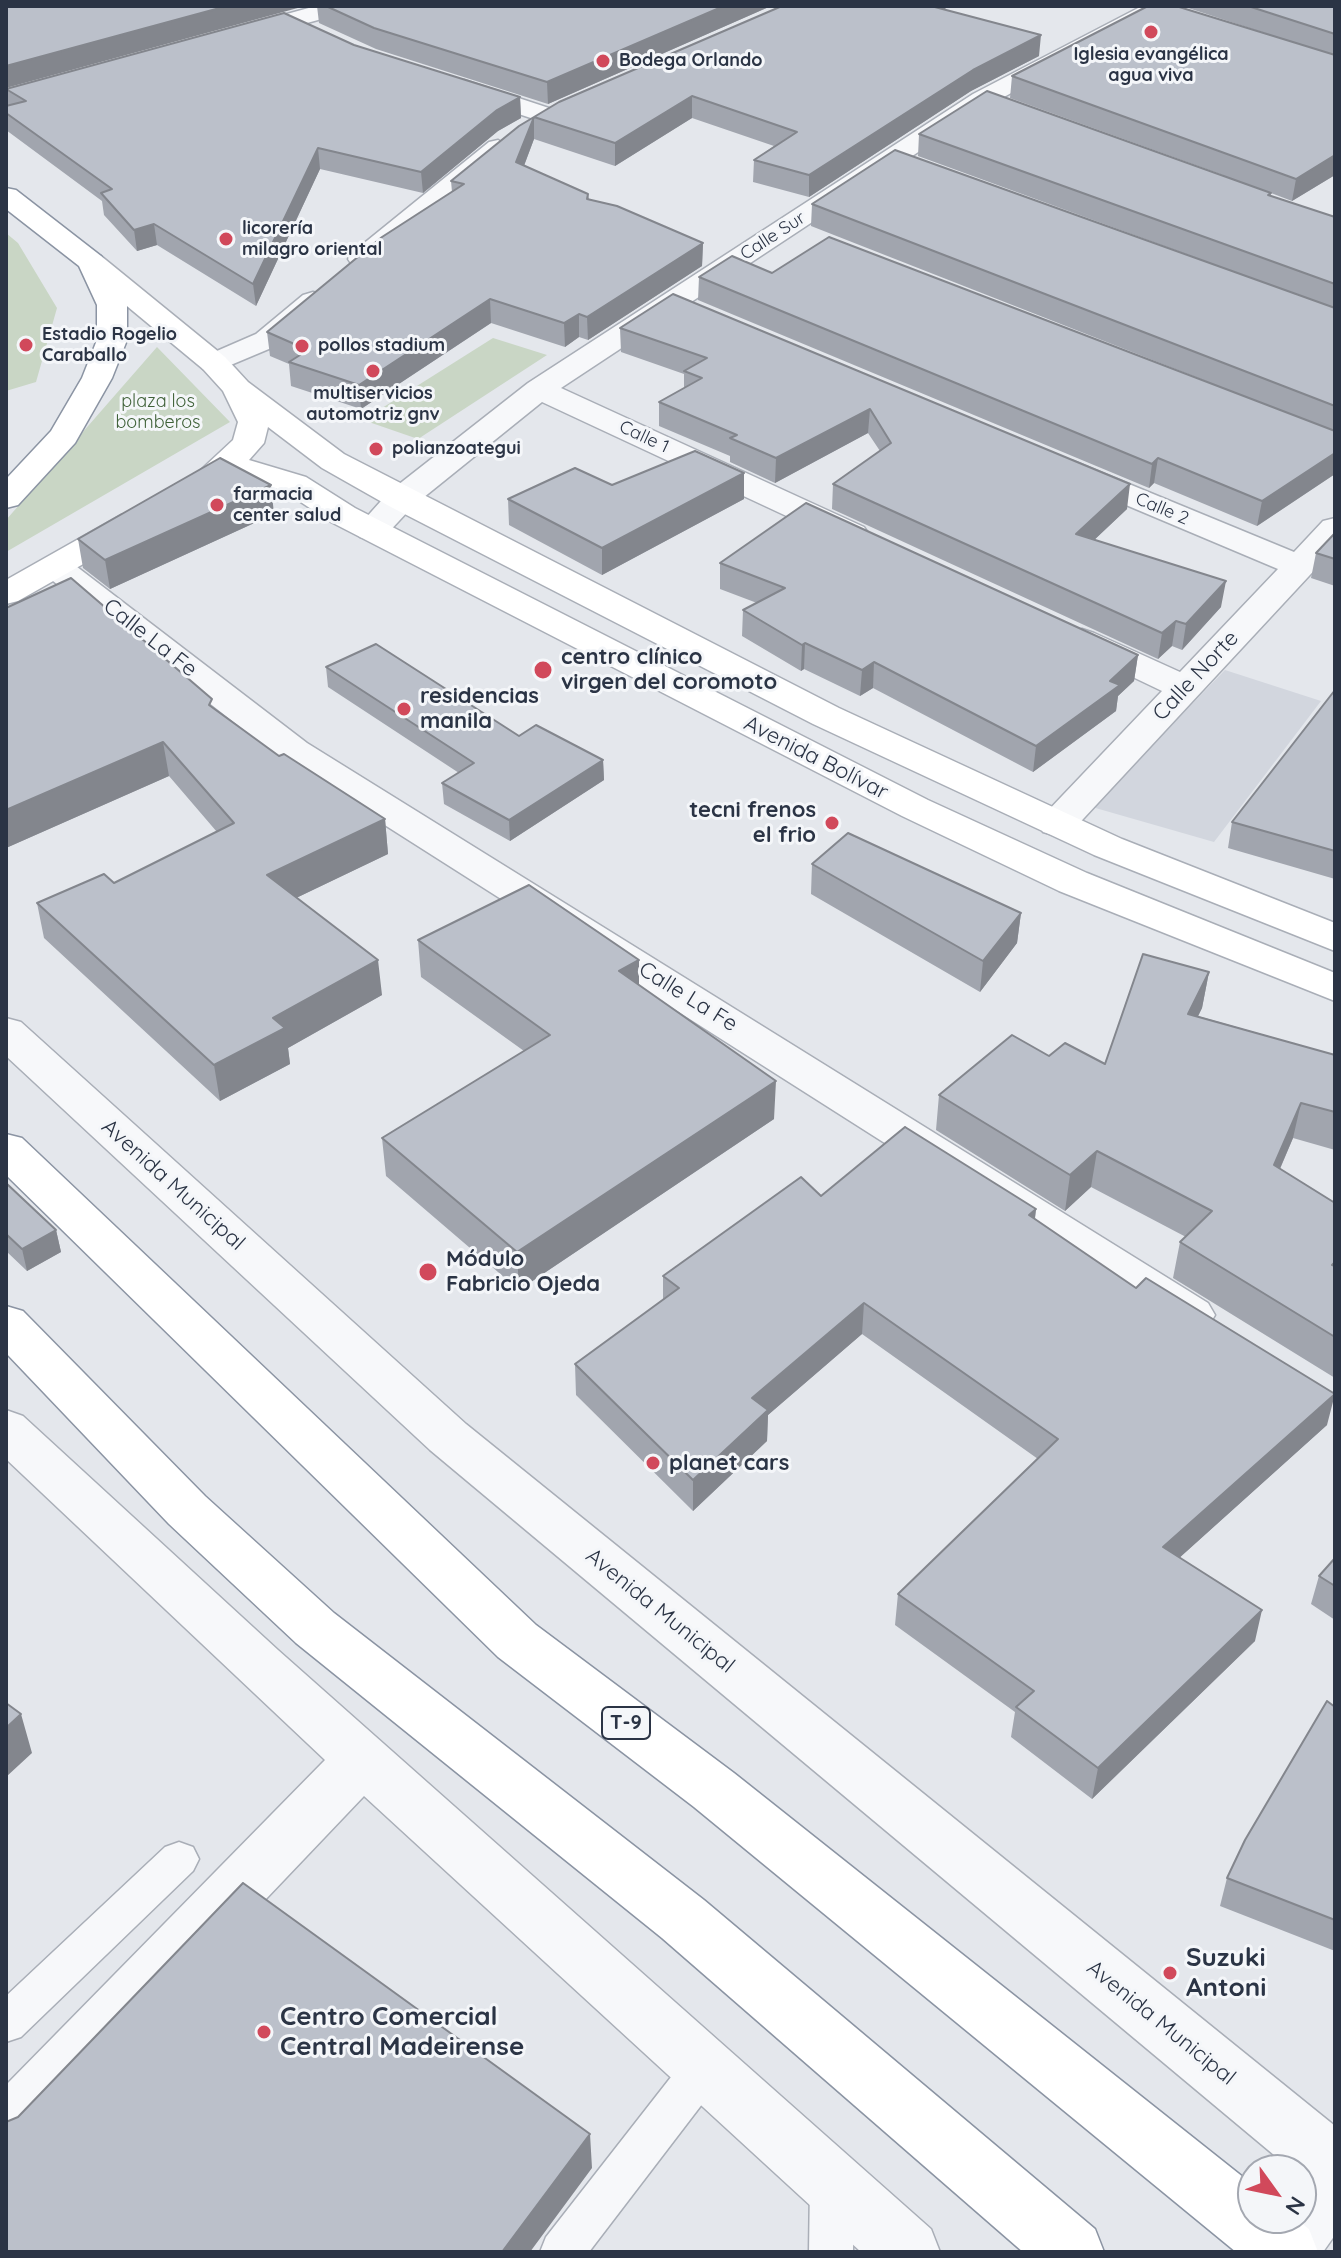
<!DOCTYPE html>
<meta charset="utf-8">
<style>
body{margin:0}
#map{position:relative;width:1341px;height:2258px;overflow:hidden;background:#e4e7ec;font-family:Quicksand,sans-serif}
canvas{display:block}
.frame{position:absolute;inset:0;border:8px solid #2b3445;pointer-events:none}
.north{position:absolute;left:1237px;top:2154px;width:80px;height:80px;box-sizing:border-box;background:#f4f6f9;border:2px solid #a4a8b1;border-radius:50%;rotate:123deg;font-size:22px;font-weight:700;line-height:32px;text-align:center;color:#2b3445}
.north::after{content:'';display:block;margin:auto;width:28px;height:36px;background:#d1495b;clip-path:polygon(50% 0,100% 100%,50% 72%,0 100%)}
</style>
<div id="map">
<canvas width="1341" height="2258"></canvas>
<div class="frame"></div>
<div class="north">N</div>
</div>
<script>
const ctx = document.querySelector('canvas').getContext('2d');
ctx.lineJoin = 'round';
function fillPath(path, color) { ctx.fillStyle = color; ctx.fill(path, 'evenodd'); }
const poly = rows => new Path2D(rows.map(r => 'M' + r).join(''));
function trace(path, color, width, dash) { ctx.strokeStyle = color; ctx.lineWidth = width; ctx.lineCap = dash ? 'butt' : 'round'; ctx.setLineDash(dash || []); ctx.stroke(path); }
function drawText(font, color, halo, rows, align = 'center') {
  ctx.font = font + ' Quicksand,sans-serif'; ctx.lineWidth = 6; ctx.setLineDash([]); ctx.textBaseline = 'middle'; ctx.strokeStyle = halo; ctx.fillStyle = color; for (const [text, x, y, turn = 0] of rows) {
    ctx.save(); ctx.translate(x, y); ctx.rotate((+turn || 0) * Math.PI / 180); ctx.textAlign = isNaN(turn) ? turn : align; if (halo) ctx.strokeText(text, 0, 0); ctx.fillText(text, 0, 0); ctx.restore();
  }
}
fillPath(poly([
 [1225,670,1321,701,1214,842,1092,807]
]), '#d2d6de');
fillPath(poly([
 [6,233,18,243,57,308,36,382,6,391],
 [493,338,547,355,418,439,363,420],
 [157,347,230,422,6,552,6,520]
]), '#c9d6c5');
const lane = poly([
 [179,1842,193,1847,199,1859,193,1871,21,2037,6,2042,6,1996,165,1847,179,1842],
 [704,2048,719,2054,725,2068,719,2082,589,2252,540,2252,546,2237,689,2054,704,2048],
 [832,2164,847,2170,854,2185,853,2252,809,2252,810,2185,817,2170,832,2164]
]);
const street = poly([
 [316,6,355,6,351,11,241,41,229,34,232,29,316,6],
 [1142,6,1172,6,991,104,561,388,864,527,869,534,864,541,852,544,840,541,542,402,413,506,384,537,372,540,360,537,355,530,389,492,528,383,973,94,1142,6],
 [464,80,558,111,562,116,549,124,455,93,451,88,455,83,464,80],
 [498,140,511,148,507,154,372,265,352,265,348,259,352,253,489,142,498,140],
 [313,292,323,295,327,301,276,346,214,372,203,369,199,363,203,357,256,334,303,295,313,292],
 [1073,461,1294,552,1323,521,1335,518,1335,548,1071,832,1057,836,1043,832,1038,824,1043,816,1162,691,1070,647,1064,640,1070,633,1082,629,1094,633,1180,672,1278,569,1062,478,1057,471,1062,464,1073,461],
 [56,557,68,560,307,743,1208,1303,1215,1315,1208,1327,1191,1332,1174,1327,281,759,44,574,39,567,44,560,56,557],
 [6,1018,21,1022,466,1424,1335,2126,1335,2235,1323,2252,1253,2252,1270,2218,1301,2218,1301,2170,1292,2170,430,1450,6,1056,6,1018],
 [6,1410,23,1416,278,1650,931,2229,940,2252,861,2252,364,1796,28,2149,6,2158,6,2085,325,1760,6,1459,6,1410]
]);
const secondary = poly([
 [91,254,101,256,225,357,248,382,344,454,839,708,1122,839,1335,923,1335,951,1094,855,813,724,389,506,322,468,268,427,264,443,249,460,306,477,355,508,928,800,1087,873,1335,973,1335,1001,1059,891,902,816,331,522,284,491,241,478,206,490,195,487,190,480,233,440,238,422,223,391,203,369,81,268,77,262,81,256,91,254],
 [133,512,145,515,149,522,145,529,18,601,6,604,6,580,121,515,133,512]
]);
const highway = poly([
 [6,188,16,190,101,256,127,305,127,340,112,378,75,443,18,505,6,508,6,479,51,431,82,378,97,340,97,305,79,266,6,209,6,188],
 [6,1134,22,1138,536,1625,734,1773,1253,2185,1253,2218,1295,2218,1309,2229,1318,2252,1236,2252,694,1807,498,1657,6,1175,6,1134],
 [6,1306,23,1311,205,1496,334,1613,704,1900,1095,2229,1104,2252,1023,2252,662,1938,296,1643,169,1524,6,1353,6,1306]
]);
trace(lane, '#a9aeb7', 3);
trace(street, '#a9aeb7', 3);
trace(secondary, '#a9aeb7', 3);
trace(highway, '#8b94a3', 3);
fillPath(lane, '#f7f8fa');
fillPath(street, '#f7f8fa');
fillPath(secondary, '#fff');
fillPath(highway, '#fff');
fillPath(poly([
 [317,6,771,6,548,104,376,49,319,23],
 [1182,6,1335,6,1335,175,1292,201,1271,193,1271,196,1335,217,1335,474,1257,526,1154,483,1149,488,698,300,699,277,772,273,1206,381,811,226,812,204,1197,258,918,156,919,134,1223,175,1010,98,1012,76,1274,36],
 [778,9,944,10,1039,56,971,91,809,197,753,182,754,160,774,146,692,118,615,166,534,139,524,166,588,194,589,199,703,243,702,266,588,340,579,337,565,347,491,323,361,409,291,386,289,364,270,356,267,332,452,192,451,181,519,126,559,102],
 [354,45,520,97,521,118,498,131,423,193,320,169,256,306,157,245,137,251,104,215,102,201,6,130,6,106,8,105,6,89],
 [673,294,1127,509,1094,540,1221,607,1182,650,1172,646,1158,659,832,509,833,484,880,451,868,433,775,483,730,462,730,456,659,426,659,402,684,388,684,374,621,352,620,328],
 [744,473,744,499,602,575,509,525,508,499,612,485],
 [274,514,110,589,83,568,78,539],
 [1335,533,1335,586,1311,578,1316,553],
 [720,563,1138,655,1134,681,1118,696,1116,711,1033,772,873,688,860,696,804,669,801,671,742,636,743,610,757,603,720,589],
 [6,608,214,709,279,756,385,819,388,854,296,898,382,995,288,1048,290,1064,220,1101,44,938,37,903,114,883,217,832,169,776,6,848],
 [326,667,519,736,603,760,604,780,510,841,444,804,442,783,459,773,328,687],
 [1335,690,1335,879,1228,848,1232,822],
 [812,864,1021,913,1017,943,980,992,811,894],
 [418,940,639,960,639,985,774,1119,519,1290,386,1176,382,1138,524,1051,421,977],
 [1209,972,1202,1008,1198,1016,1335,1055,1335,1150,1293,1138,1280,1169,1335,1203,1335,1378,1173,1278,1180,1242,1186,1237,1091,1187,1065,1211,936,1130,939,1095,1049,1056,1105,1064],
 [6,1183,56,1230,61,1252,27,1271,6,1251],
 [821,1196,1036,1209,1035,1219,1327,1425,1180,1557,1255,1641,1092,1799,1011,1737,1015,1712,895,1625,898,1594,1038,1459,862,1334,768,1415,767,1441,693,1511,576,1395,575,1364,663,1300,663,1276],
 [1335,1558,1335,1620,1311,1604,1319,1576],
 [1335,1707,1335,1951,1220,1906,1227,1878]
]), '#a1a5ae');
fillPath(poly([
 [227,6,305,6,6,88,6,66],
 [724,6,771,6,548,104,547,82],
 [923,6,949,6,922,25],
 [1041,35,1039,56,971,91,809,197,809,175,973,70],
 [692,96,692,118,615,166,615,143],
 [520,97,521,118,498,131,423,193,421,172,497,110],
 [534,117,534,139,517,184,516,162],
 [318,148,320,169,256,306,253,284],
 [1335,155,1335,175,1292,201,1296,179],
 [154,224,157,245,137,251,134,230],
 [703,243,702,266,588,340,587,317],
 [490,299,491,323,361,409,359,385],
 [579,314,579,337,565,347,564,323],
 [870,409,868,433,775,483,776,458],
 [1335,453,1335,474,1257,526,1262,501],
 [1158,458,1154,483,1149,488,1152,464],
 [744,473,744,499,602,575,602,548],
 [1130,484,1127,509,1073,560,1076,534],
 [271,485,274,514,110,589,105,560],
 [1226,581,1221,607,1182,650,1186,624],
 [1176,621,1172,646,1158,659,1162,633],
 [805,643,804,669,801,671,802,645],
 [1138,655,1134,681,1118,696,1116,711,1033,772,1036,746],
 [874,662,873,688,860,696,862,670],
 [163,742,169,776,6,848,6,810],
 [603,760,604,780,510,841,509,820],
 [385,819,388,854,271,910,267,875],
 [1021,913,1017,943,980,992,983,961],
 [378,960,382,995,288,1048,290,1064,220,1101,214,1065,273,1018],
 [639,960,639,997,619,971],
 [1209,972,1202,1008,1182,1049,1188,1014],
 [776,1081,774,1119,519,1290,517,1252],
 [1301,1103,1293,1138,1266,1201,1274,1165],
 [1097,1151,1091,1187,1065,1211,1070,1175],
 [1036,1209,1032,1240,1029,1215],
 [56,1230,61,1252,27,1271,22,1249],
 [864,1303,862,1334,768,1415,767,1441,693,1511,693,1480,752,1398],
 [1335,1394,1327,1425,1157,1578,1163,1547],
 [1262,1610,1255,1641,1092,1799,1098,1768],
 [21,1714,32,1753,6,1777,6,1728],
 [590,2134,592,2168,530,2252,502,2252]
]), '#83868d');
const building = poly([
 [6,6,227,6,6,66,6,6],
 [326,6,724,6,547,82,374,28,326,6],
 [782,6,931,6,1041,35,973,70,809,175,754,160,797,132,692,96,615,143,534,117,516,162,588,194,587,199,617,206,703,243,587,317,579,314,564,323,490,299,359,385,289,362,308,350,267,332,382,237,464,184,451,181,519,126,559,102,782,6],
 [1148,6,1176,6,1335,55,1335,155,1296,179,1012,76,1148,6],
 [1248,6,1335,6,1335,34,1248,6],
 [284,13,354,45,520,97,497,110,421,172,318,148,253,284,154,224,134,230,101,193,112,189,6,113,6,106,26,101,6,89,284,13],
 [987,91,1271,193,1268,195,1335,217,1335,284,919,134,987,91],
 [895,150,1335,308,1335,406,812,204,895,150],
 [829,237,1335,431,1335,453,1262,501,1158,458,1152,464,699,277,732,256,772,273,829,237],
 [673,294,1130,484,1076,534,1226,581,1186,624,1176,621,1162,633,833,484,891,443,870,409,776,458,730,438,737,435,659,402,702,378,684,371,707,358,620,328,673,294],
 [695,451,744,473,602,548,508,499,575,468,612,485,695,451],
 [220,458,271,485,105,560,78,539,220,458],
 [806,503,1138,655,1110,681,1120,685,1036,746,874,662,862,670,805,643,802,645,743,610,785,588,720,563,806,503],
 [1335,533,1335,559,1316,553,1335,533],
 [71,578,212,699,209,705,279,756,284,754,385,819,267,875,378,960,273,1018,285,1028,214,1065,37,903,104,874,114,883,234,823,163,742,6,810,6,608,71,578],
 [376,644,519,736,536,725,603,760,509,820,442,783,474,763,326,667,376,644],
 [1335,690,1335,851,1232,822,1335,690],
 [848,833,1021,913,983,961,812,864,848,833],
 [529,885,639,960,619,971,776,1081,517,1252,382,1138,550,1035,418,940,529,885],
 [1143,954,1209,972,1188,1014,1335,1055,1335,1112,1301,1103,1274,1165,1335,1203,1335,1262,1332,1265,1335,1266,1335,1337,1180,1242,1212,1211,1097,1151,1070,1175,939,1095,1012,1035,1049,1056,1065,1043,1105,1064,1143,954],
 [905,1127,1036,1209,1029,1215,1136,1288,1146,1278,1335,1394,1163,1547,1262,1610,1098,1768,1016,1707,1034,1691,898,1594,1058,1439,864,1303,752,1398,768,1410,693,1480,575,1364,679,1288,663,1276,801,1177,821,1196,905,1127],
 [6,1183,56,1230,22,1249,6,1234,6,1183],
 [1335,1558,1335,1586,1319,1576,1335,1558],
 [1327,1701,1335,1707,1335,1920,1227,1878,1245,1840,1327,1701],
 [6,1703,21,1714,6,1728,6,1703],
 [243,1883,590,2134,502,2252,6,2252,6,2122,18,2117,243,1883]
]);
fillPath(building, '#bbc0ca');
trace(building, '#83868d', 2);
for (const [x, y, r, color] of [
 [1151,32,8,"#d1495b"],
 [603,61,8,"#d1495b"],
 [226,239,8,"#d1495b"],
 [26,345,8,"#d1495b"],
 [302,346,8,"#d1495b"],
 [373,371,8,"#d1495b"],
 [376,449,8,"#d1495b"],
 [217,505,8,"#d1495b"],
 [543,670,10,"#d1495b"],
 [404,709,8,"#d1495b"],
 [832,823,8,"#d1495b"],
 [428,1272,10,"#d1495b"],
 [653,1463,8,"#d1495b"],
 [1170,1973,8,"#d1495b"],
 [264,2032,8,"#d1495b"]
]) { const dot = new Path2D(); dot.arc(x, y, r, 0, 2 * Math.PI); ctx.fillStyle = color; ctx.fill(dot); trace(dot, '#f4f6f9', 3); }
drawText('bold 18px', '#2b3445', '#f4f6f9', [
 ["Iglesia evangélica",1151,55,"center"],
 ["agua viva",1151,76,"center"],
 ["Bodega Orlando",619,61],
 ["licorería",242,229],
 ["milagro oriental",242,250],
 ["Estadio Rogelio",42,335],
 ["Caraballo",42,356],
 ["pollos stadium",318,346],
 ["multiservicios",373,394,"center"],
 ["automotriz gnv",373,415,"center"],
 ["polianzoategui",392,449],
 ["farmacia",233,495],
 ["center salud",233,516]
], 'left');
drawText('18px', '#2b3445', '#f4f6f9', [
 ["Calle Sur",773,236,-33],
 ["Calle 1",644,437,25],
 ["Calle 2",1162,509,23]
]);
drawText('18px', '#3f6138', '#f4f6f9', [
 ["plaza los",158,402],
 ["bomberos",158,423]
]);
for (const [x, y, w] of [
 [626,1723,48]
]) { const box = new Path2D(); box.roundRect(x - w / 2, y - 16, w, 32, 6); ctx.fillStyle = '#f4f6f9'; ctx.fill(box); trace(box, '#2b3445', 2); }
drawText('bold 20px', '#2b3445', null, [
 ["T-9",626,1723]
]);
drawText('22px', '#2b3445', '#f4f6f9', [
 ["Calle La Fe",150,638,38],
 ["Calle Norte",1196,676,-47],
 ["Avenida Bolívar",816,758,27],
 ["Calle La Fe",688,997,32],
 ["Avenida Municipal",173,1185,42],
 ["Avenida Municipal",660,1611,39],
 ["Avenida Municipal",1161,2023,39]
]);
drawText('bold 22px', '#2b3445', '#f4f6f9', [
 ["centro clínico",561,657],
 ["virgen del coromoto",561,682],
 ["residencias",420,696],
 ["manila",420,721],
 ["tecni frenos",816,810,"right"],
 ["el frio",816,835,"right"],
 ["Módulo",446,1259],
 ["Fabricio Ojeda",446,1284],
 ["planet cars",669,1463]
], 'left');
drawText('bold 26px', '#2b3445', '#f4f6f9', [
 ["Suzuki",1186,1958],
 ["Antoni",1186,1988],
 ["Centro Comercial",280,2017],
 ["Central Madeirense",280,2047]
], 'left');
</script>
